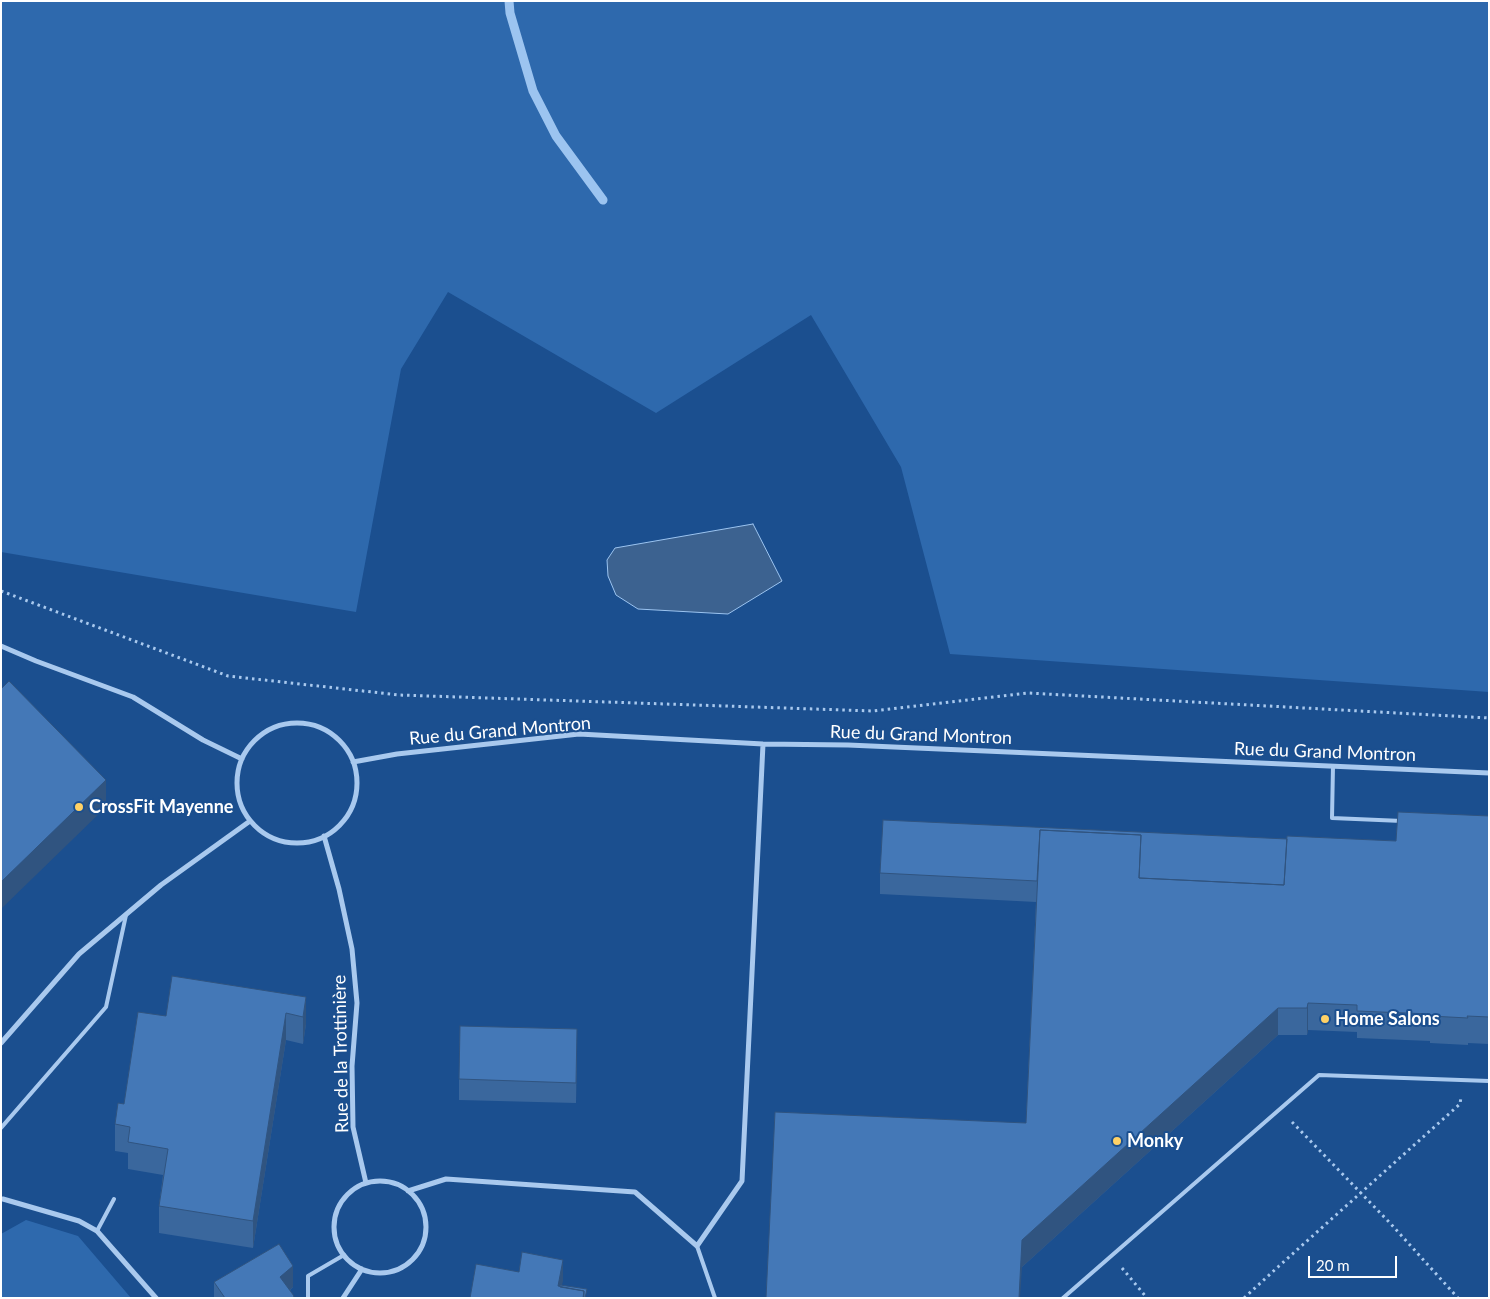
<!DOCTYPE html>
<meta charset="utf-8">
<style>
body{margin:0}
#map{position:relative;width:1490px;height:1299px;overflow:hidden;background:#1b4f8f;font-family:Lato,sans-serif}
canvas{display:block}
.frame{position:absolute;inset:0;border:2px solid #fff;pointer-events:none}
.scale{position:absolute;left:1308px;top:1256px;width:89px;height:22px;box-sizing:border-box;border:2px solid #fff;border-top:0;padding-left:6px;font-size:15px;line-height:18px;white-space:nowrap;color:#fff;-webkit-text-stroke:4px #1b4f8f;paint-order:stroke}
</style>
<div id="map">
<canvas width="1490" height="1299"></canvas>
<div class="frame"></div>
<div class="scale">20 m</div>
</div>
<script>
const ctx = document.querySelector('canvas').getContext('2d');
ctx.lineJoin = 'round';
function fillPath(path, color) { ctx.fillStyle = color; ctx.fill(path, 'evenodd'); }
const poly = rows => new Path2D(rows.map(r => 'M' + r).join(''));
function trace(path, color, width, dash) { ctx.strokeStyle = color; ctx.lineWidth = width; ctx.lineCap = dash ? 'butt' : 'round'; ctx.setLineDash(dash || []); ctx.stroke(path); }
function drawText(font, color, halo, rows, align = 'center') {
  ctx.font = font + ' Lato,sans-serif'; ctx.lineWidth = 4; ctx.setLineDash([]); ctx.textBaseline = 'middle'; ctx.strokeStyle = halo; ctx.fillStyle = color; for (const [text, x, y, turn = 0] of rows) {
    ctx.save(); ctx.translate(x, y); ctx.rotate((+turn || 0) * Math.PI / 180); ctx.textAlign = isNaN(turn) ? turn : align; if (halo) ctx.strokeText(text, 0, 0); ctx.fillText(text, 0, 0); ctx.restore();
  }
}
fillPath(poly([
 [1,1,1489,1,1489,692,950,654,901,467,811,315,656,413,448,292,401,369,356,612,1,552],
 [26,1220,78,1236,131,1298,1,1298,1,1234]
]), '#2e69ad');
const water = poly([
 [753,524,782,581,728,614,638,609,616,595,608,576,607,560,615,548,753,524]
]);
fillPath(water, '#3c6290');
trace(water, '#9cc4f0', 1);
trace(poly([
 [509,1,510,13,533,91,556,136,603,200]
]), '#9cc4f0', 9);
trace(poly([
 [1,591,228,676,399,695,873,711,1028,693,1489,718],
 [1292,1122,1390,1223,1458,1298],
 [1122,1268,1147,1298],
 [1244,1298,1279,1266,1460,1104,1461,1097]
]), '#a9c9ee', 3, [2.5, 4]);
trace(poly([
 [1333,766,1332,818,1402,821],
 [1,1128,106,1007,126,915],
 [97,1231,114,1199],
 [697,1246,715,1298],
 [308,1298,308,1276,344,1255],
 [1063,1298,1319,1075,1489,1081]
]), '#a9c9ee', 4);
trace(poly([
 [1,646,36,661,133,697,203,740,242,759],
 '237 783a60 60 0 1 1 120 0a60 60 0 1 1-120 0Z',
 [353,762,397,754,579,734,763,744,848,745,1489,773],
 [324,836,339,889,352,949,357,1003,352,1066,353,1127,366,1183],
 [1,1043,79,954,161,885,250,821],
 '334 1227a46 46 0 1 1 92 0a46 46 0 1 1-92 0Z',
 [408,1191,446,1179,635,1192,697,1246,742,1181,763,744],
 [1,1199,3,1199,79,1221,97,1231,156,1298],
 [343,1298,362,1269]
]), '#a9c9ee', 5);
fillPath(poly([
 [1489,816,1489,1044,1468,1043,1468,1045,1430,1043,1430,1041,1357,1038,1357,1032,1308,1030,1307,1035,1278,1035,1022,1267,1026,1123,1036,902,880,894,880,873,1287,839,1396,841],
 [306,997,306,1024,303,1044,286,1040,253,1248,159,1233,159,1206,163,1175,128,1169,128,1153,115,1151,115,1124,166,1016],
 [577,1050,576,1103,459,1100,459,1079],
 [214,1282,293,1287,290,1290,294,1298,214,1298]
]), '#3a679d');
fillPath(poly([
 [106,780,106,807,1,909,1,882],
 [306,997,306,1024,303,1044,303,1017],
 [1308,1003,1308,1030,1307,1035,1307,1008],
 [1278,1008,1278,1035,1022,1267,1020,1298,1019,1298,1022,1240],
 [286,1013,286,1040,253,1248,253,1221],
 [577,1029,577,1050,576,1103,576,1083],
 [563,1260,563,1281,559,1298,558,1286],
 [293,1266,293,1287,280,1298,280,1277]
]), '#305480');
const building = poly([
 [9,681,106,780,1,882,1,689,9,681],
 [1398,812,1489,816,1489,1017,1467,1016,1468,1018,1430,1016,1430,1014,1357,1011,1357,1005,1308,1003,1307,1008,1278,1008,1022,1240,1019,1298,766,1298,775,1112,1026,1123,1040,830,1141,835,1139,878,1284,885,1287,836,1396,841,1398,812],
 [883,820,1287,839,1284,885,1139,878,1141,835,1040,830,1037,881,880,873,883,820],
 [172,976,306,997,303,1017,286,1013,253,1221,159,1206,168,1149,128,1142,130,1127,115,1124,118,1103,124,1104,138,1012,166,1016,172,976],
 [460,1026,577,1029,576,1083,459,1079,460,1026],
 [279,1244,293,1266,280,1277,294,1296,293,1298,225,1298,214,1282,279,1244],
 [522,1252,563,1260,558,1286,584,1291,583,1298,470,1298,476,1264,519,1272,522,1252],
 [560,1285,587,1289,585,1298,584,1298,584,1291,560,1287,560,1285]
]);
fillPath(building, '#4478b7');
trace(building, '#305480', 1);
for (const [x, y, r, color] of [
 [79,807,5,"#ffd166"],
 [1325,1019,5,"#ffd166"],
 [1117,1141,5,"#ffd166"]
]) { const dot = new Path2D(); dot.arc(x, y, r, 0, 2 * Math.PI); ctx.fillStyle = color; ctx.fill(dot); trace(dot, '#1b4f8f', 2); }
drawText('18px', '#fff', '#1b4f8f', [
 ["Rue du Grand Montron",500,731,-5],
 ["Rue du Grand Montron",921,735,2],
 ["Rue du Grand Montron",1325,752,2],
 ["Rue de la Trottinière",341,1054,-91]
]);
drawText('bold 18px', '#fff', '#1b4f8f', [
 ["CrossFit Mayenne",89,807],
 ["Home Salons",1335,1019],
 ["Monky",1127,1141]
], 'left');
</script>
